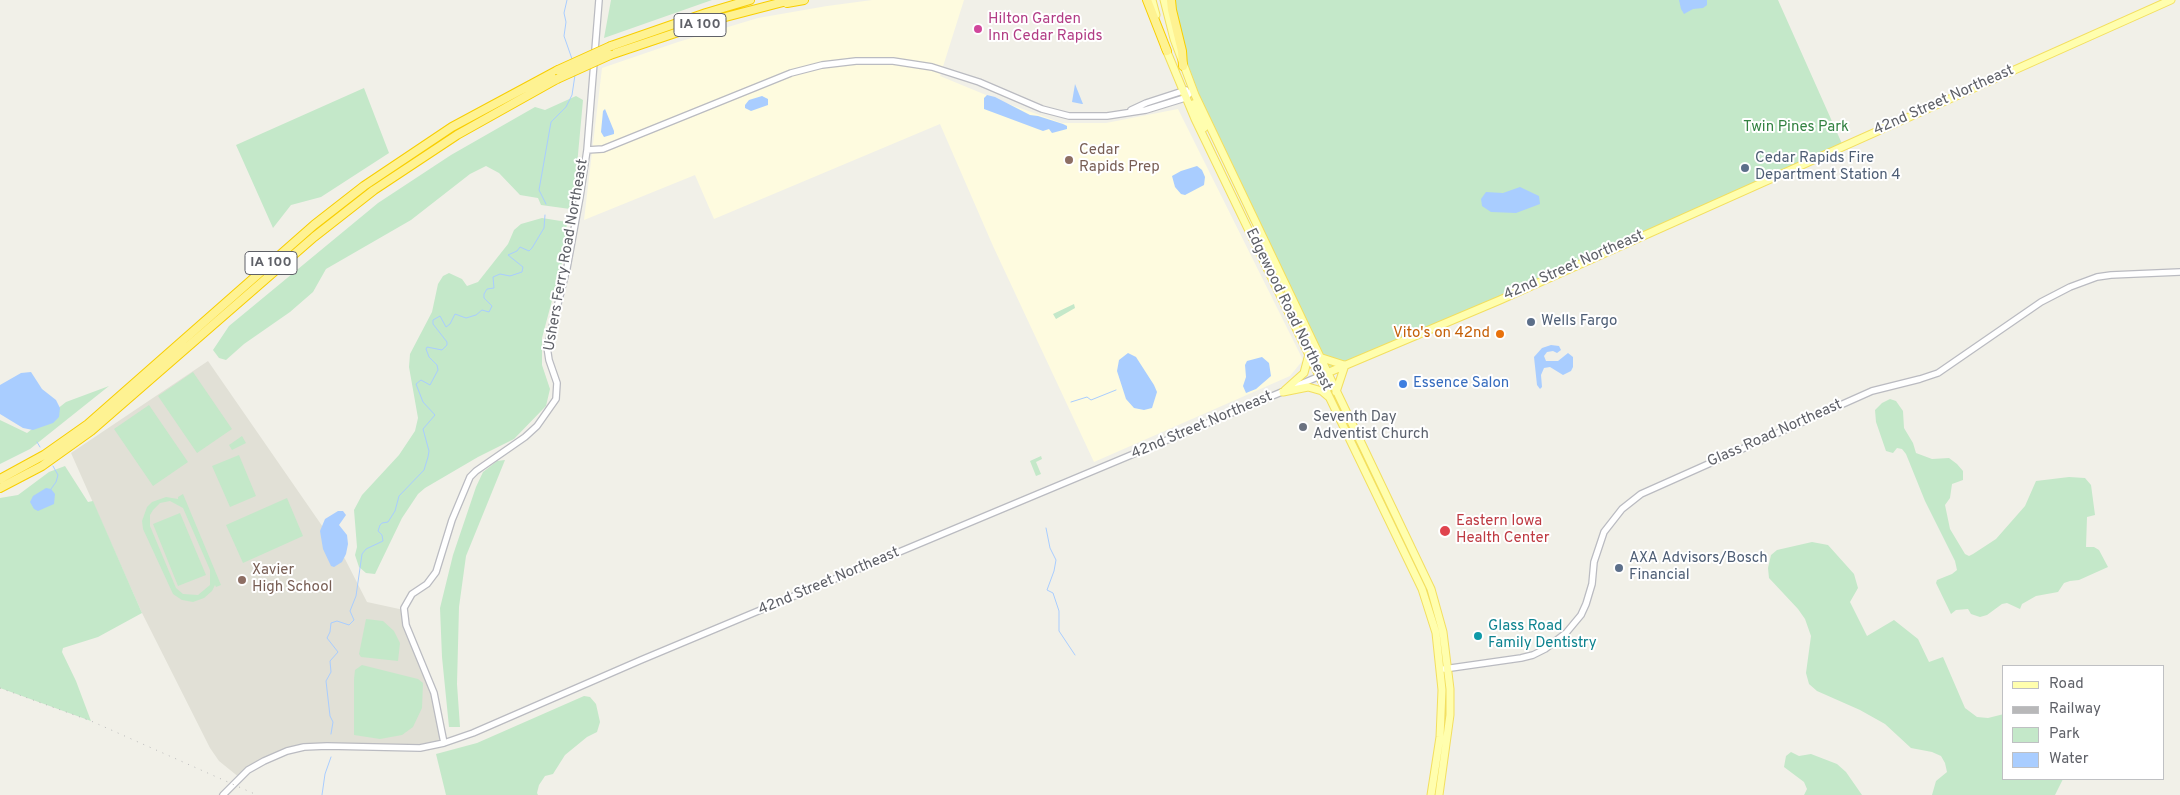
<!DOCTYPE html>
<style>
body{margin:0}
#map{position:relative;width:2180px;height:795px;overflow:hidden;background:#f1f0e8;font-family:Overpass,sans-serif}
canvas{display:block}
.legend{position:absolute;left:2002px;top:665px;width:162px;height:115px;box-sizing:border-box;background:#fff;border:1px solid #bfc0c3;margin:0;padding:6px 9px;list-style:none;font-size:15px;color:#5f6168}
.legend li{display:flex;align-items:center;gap:10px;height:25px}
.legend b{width:25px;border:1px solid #bfc0c3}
</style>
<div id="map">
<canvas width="2180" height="795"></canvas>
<ul class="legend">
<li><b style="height:6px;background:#fffeae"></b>Road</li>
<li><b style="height:6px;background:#b8b8b9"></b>Railway</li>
<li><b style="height:14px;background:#c4e8c9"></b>Park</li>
<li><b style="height:14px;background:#a9cdff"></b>Water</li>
</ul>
</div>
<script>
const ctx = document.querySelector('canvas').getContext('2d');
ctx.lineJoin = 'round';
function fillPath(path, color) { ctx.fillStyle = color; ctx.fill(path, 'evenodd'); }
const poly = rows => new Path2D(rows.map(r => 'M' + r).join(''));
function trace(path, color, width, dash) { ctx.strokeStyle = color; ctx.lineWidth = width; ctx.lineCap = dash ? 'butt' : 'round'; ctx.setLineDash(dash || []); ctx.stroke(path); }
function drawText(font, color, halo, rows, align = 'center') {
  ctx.font = font + ' Overpass,sans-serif'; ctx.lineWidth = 4; ctx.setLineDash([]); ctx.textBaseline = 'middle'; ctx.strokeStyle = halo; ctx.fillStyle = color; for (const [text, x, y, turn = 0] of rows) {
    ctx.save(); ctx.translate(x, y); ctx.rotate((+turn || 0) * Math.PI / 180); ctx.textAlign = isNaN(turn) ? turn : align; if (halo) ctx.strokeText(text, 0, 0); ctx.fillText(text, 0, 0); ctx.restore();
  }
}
fillPath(poly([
 [872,0,964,0,940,76,1003,102,1062,123,1106,123,1178,109,1303,360,1290,376,1094,462,993,246,940,124,714,219,695,175,584,220,602,68,678,42,758,18,827,6]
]), '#fefbdf');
fillPath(poly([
 [208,361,345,559,367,602,404,610,405,620,430,682,444,743,432,746,327,746,287,751,240,778,219,761,210,748,142,613,71,453]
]), '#e1e0d6');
fillPath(poly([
 [611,0,712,0,604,38],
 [1171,0,1778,0,1843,146,1326,373,1183,66],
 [364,88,389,153,321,197,291,205,273,228,236,145],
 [576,96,583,100,575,187,570,209,541,205,538,198,520,195,499,173,486,166,470,174,411,220,326,269,313,292,290,312,244,344,226,360,219,358,213,350,229,326,378,203,451,155,535,107,545,110],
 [542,218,567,222,563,259,542,338,542,365,550,389,546,406,514,439,478,457,425,488,418,494,402,518,375,574,366,573,359,567,355,555,357,547,354,510,362,495,399,455,415,431,418,418,409,367,410,354,432,312,438,284,443,276,449,273,462,279,467,286,478,282,508,244,514,230,521,224],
 [1074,304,1075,308,1056,319,1053,314],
 [193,372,232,429,197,453,158,396],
 [109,386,30,449,0,464,0,420,27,433,66,402],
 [1890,399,1896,401,1903,411,1904,428,1913,443,1916,453,1932,459,1949,458,1957,464,1963,471,1963,480,1952,484,1950,498,1945,505,1950,529,1965,554,1969,556,1973,554,1996,539,2025,506,2036,481,2069,477,2085,478,2091,485,2095,515,2087,517,2086,547,2094,547,2099,550,2108,567,2079,580,2070,581,2064,583,2058,592,2036,596,2022,604,2020,609,2007,603,2002,604,1987,615,1980,617,1971,614,1968,609,1956,610,1951,614,1936,583,1937,580,1952,574,1957,570,1955,561,1925,501,1906,454,1902,449,1897,448,1893,453,1886,451,1876,422,1875,410,1882,403],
 [149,405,188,462,153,486,114,429],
 [242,436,246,443,232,450,229,445],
 [239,455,256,496,230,507,212,466],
 [1041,456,1042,459,1036,462,1041,474,1036,476,1030,461],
 [505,460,466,556,459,607,457,684,460,727,449,727,442,657,440,608,453,555,476,487,483,472,497,461],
 [65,466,88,502,93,501,142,613,98,637,63,648,62,652,76,681,91,721,0,688,0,498,18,495,49,472],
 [183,494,221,585,216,587,215,585,212,591,204,598,193,602,182,600,173,594,143,529,142,521,147,507,152,502,166,497,178,499,178,497],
 [170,501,183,508,210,570,210,585,198,595,183,594,176,588,150,526,150,515,153,510,160,503],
 [287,498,303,536,243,563,226,525],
 [180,513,206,575,178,586,153,524],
 [1812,542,1828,545,1854,574,1858,588,1850,602,1867,636,1894,620,1918,639,1929,662,1943,657,1965,708,1977,717,1988,718,2004,714,2004,779,2063,779,2055,795,1932,795,1936,781,1947,772,1945,763,1941,756,1932,752,1911,748,1885,724,1860,710,1817,691,1809,684,1806,673,1811,636,1805,619,1798,609,1769,578,1768,568,1771,555,1777,550],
 [366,619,383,621,394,631,400,643,398,661,361,657,359,654],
 [362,665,418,679,423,683,422,708,413,727,402,735,380,739,354,735,354,679,355,670],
 [584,696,590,697,596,704,600,722,597,732,587,737,565,755,553,774,545,776,539,785,537,793,538,795,446,795,436,754,477,743],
 [1791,752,1799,756,1811,754,1837,764,1846,772,1862,795,1804,795,1807,789,1804,782,1784,767,1786,756]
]), '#c4e8c9');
fillPath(poly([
 [1679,0,1707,0,1707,5,1703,8,1693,9,1684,14,1681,9],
 [1075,84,1083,104,1082,104,1072,102],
 [987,95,995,97,1030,115,1038,116,1063,124,1067,126,1067,129,1052,133,1049,129,1043,131,984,109,984,98],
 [762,96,768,99,768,105,751,111,745,108,745,105,749,100],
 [605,109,614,131,614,134,604,137,601,132,603,111],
 [1197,166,1202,170,1205,177,1204,185,1185,195,1181,194,1175,187,1172,176,1181,171],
 [1520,187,1539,196,1540,204,1516,213,1491,212,1482,206,1481,199,1486,192,1503,193],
 [1551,345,1559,346,1561,350,1557,353,1553,351,1547,352,1544,356,1546,361,1558,361,1568,353,1573,357,1573,367,1571,371,1563,375,1550,367,1544,368,1541,375,1542,387,1540,389,1537,385,1534,357,1542,348],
 [1128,353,1136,357,1154,385,1157,392,1152,408,1144,410,1134,408,1126,399,1117,371,1119,360],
 [1262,357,1269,363,1271,376,1256,389,1246,393,1243,386,1246,377,1245,365,1247,361],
 [31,372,42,389,56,400,60,408,59,417,53,423,33,430,23,428,0,414,0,385,21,373],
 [46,488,51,489,55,494,54,504,38,511,34,509,30,502,33,496],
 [338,511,343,511,346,515,339,525,347,535,348,544,346,554,342,562,334,567,331,566,323,549,320,531,325,519]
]), '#a9cdff');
trace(poly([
 [567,0,564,13,566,22,564,36,572,59],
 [546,204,539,190,551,122,566,107,572,95,575,75],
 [1071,402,1087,397,1091,400,1116,390],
 [37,442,40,447],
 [51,489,56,482,58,475,53,466],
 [1046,528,1050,548,1056,560,1054,571,1047,590,1053,593,1059,611,1059,631,1075,655],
 [331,734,333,722,330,716,326,681,331,672,330,661,338,652,327,638,330,632,331,623,337,621,349,625,354,620,350,611,356,596,362,554,366,549,383,541,382,535,378,531,380,525,382,523,388,522,395,511,399,496,424,470,428,457,429,451,423,429,435,415,423,402,416,384,421,380,430,385,438,370,437,365,429,357,426,349,427,347,442,350,447,345,447,342,433,324,433,320,440,316,446,327,450,324,455,314,466,318,476,315,482,310,489,312,492,306,484,298,484,294,487,289,494,288,493,277,500,274,510,276,522,272,523,267,508,255,517,251,520,247,529,251,532,248,544,228,545,215],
 [322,795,325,774,331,757]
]), '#a9cdff', 1);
const minor = poly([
 [1131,110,1146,103,1186,90],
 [587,150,603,149,791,73,822,65,856,61,893,61,932,67,979,82,1042,109,1069,116,1107,116,1146,110,1185,98,1193,90],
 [1444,669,1521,658,1533,655,1545,649,1566,633,1581,615,1586,604,1592,584,1594,562,1604,532,1622,509,1641,494,1872,391,1920,379,1938,373,2041,302,2070,287,2097,277,2111,275,2180,272],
 [444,743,434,693,406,625,404,608,412,594,427,584,436,572,452,520,470,477,476,471,525,437,537,426,556,399,557,383,549,360,547,347,567,268,580,197,587,150,599,0],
 [223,795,248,770,264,761,287,751,304,747,327,746,420,748,444,743,473,733,641,660,1320,376]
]);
const major = poly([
 [1152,0,1156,15],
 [1164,0,1174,39,1195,95,1431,589,1443,632,1450,689,1450,715,1439,795],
 [1165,47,1195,119,1422,589,1436,633,1442,690,1440,737,1431,795],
 [1193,104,1204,128],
 [1319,357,1344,365],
 [1320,376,1500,300,2171,0],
 [1285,390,1304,373,1309,354],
 [1283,392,1308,387,1322,391,1329,397],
 [1336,392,1345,365]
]);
const highway = poly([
 [1147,0,1167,51],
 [1171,0,1172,10,1182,51,1183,66],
 [787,3,804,0],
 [611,46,706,13,750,0],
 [610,55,714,20,791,0],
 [0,479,44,455,88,424,314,225,364,186,452,127,558,70],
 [0,488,42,466,91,431,314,237,374,190,457,135,557,79]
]);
trace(minor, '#babbc1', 8);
trace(major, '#f3df5f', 9);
trace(highway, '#f8ce00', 10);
trace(minor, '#fff', 5.5);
trace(major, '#fffeae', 7);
trace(highway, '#fef292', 8);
trace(poly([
 [0,688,91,721,257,795]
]), '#b8b8b9', 1, [1, 6]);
const highwayBridge = poly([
 [558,70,611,46],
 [557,79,610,55]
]);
trace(highwayBridge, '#f8ce00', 10, []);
trace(highwayBridge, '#fef292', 8);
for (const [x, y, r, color] of [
 [978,29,5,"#d1479c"],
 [1069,160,5,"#8d6e63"],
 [1745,168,5,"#5c6f8a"],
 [1531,322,5,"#5c6f8a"],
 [1500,334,5,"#e8710a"],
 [1403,384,5,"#3f7fe0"],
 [1303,427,5,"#6b7280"],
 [1445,531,6,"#e0444e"],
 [1619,568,5,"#5c6f8a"],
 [242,580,5,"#8d6e63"],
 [1478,636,5,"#0f9aa8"]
]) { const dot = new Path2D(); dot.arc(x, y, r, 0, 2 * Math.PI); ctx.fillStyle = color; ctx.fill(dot); trace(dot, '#fff', 2); }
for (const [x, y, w] of [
 [700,25,52],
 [271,263,52]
]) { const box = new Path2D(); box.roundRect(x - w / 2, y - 11.5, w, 23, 4); ctx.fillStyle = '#fff'; ctx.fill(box); trace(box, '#5f6168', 1); }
drawText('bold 14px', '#5f6168', null, [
 ["IA 100",700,25],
 ["IA 100",271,263]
]);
drawText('15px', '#b23c85', '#fff', [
 ["Hilton Garden",988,20],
 ["Inn Cedar Rapids",988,37]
], 'left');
drawText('15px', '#5f6168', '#fff', [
 ["42nd Street Northeast",1944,101,-24],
 ["Ushers Ferry Road Northeast",567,255,-80],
 ["42nd Street Northeast",1574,266,-24],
 ["Edgewood Road Northeast",1288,310,64],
 ["42nd Street Northeast",1202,426,-23],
 ["Glass Road Northeast",1775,434,-24],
 ["42nd Street Northeast",829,582,-23]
]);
drawText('15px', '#338242', '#fff', [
 ["Twin Pines Park",1796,128]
]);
drawText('15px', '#785e54', '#fff', [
 ["Cedar",1079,151],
 ["Rapids Prep",1079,168],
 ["Xavier",252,571],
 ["High School",252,588]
], 'left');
drawText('15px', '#4e5e75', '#fff', [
 ["Cedar Rapids Fire",1755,159],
 ["Department Station 4",1755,176],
 ["Wells Fargo",1541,322],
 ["AXA Advisors/Bosch",1629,559],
 ["Financial",1629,576]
], 'left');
drawText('15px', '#c56008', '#fff', [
 ["Vito's on 42nd",1490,334]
], 'right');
drawText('15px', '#366cbe', '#fff', [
 ["Essence Salon",1413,384]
], 'left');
drawText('15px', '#5b616d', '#fff', [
 ["Seventh Day",1313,418],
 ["Adventist Church",1313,435]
], 'left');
drawText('15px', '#be3a42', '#fff', [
 ["Eastern Iowa",1456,522],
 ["Health Center",1456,539]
], 'left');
drawText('15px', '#0d838f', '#fff', [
 ["Glass Road",1488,627],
 ["Family Dentistry",1488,644]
], 'left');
</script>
